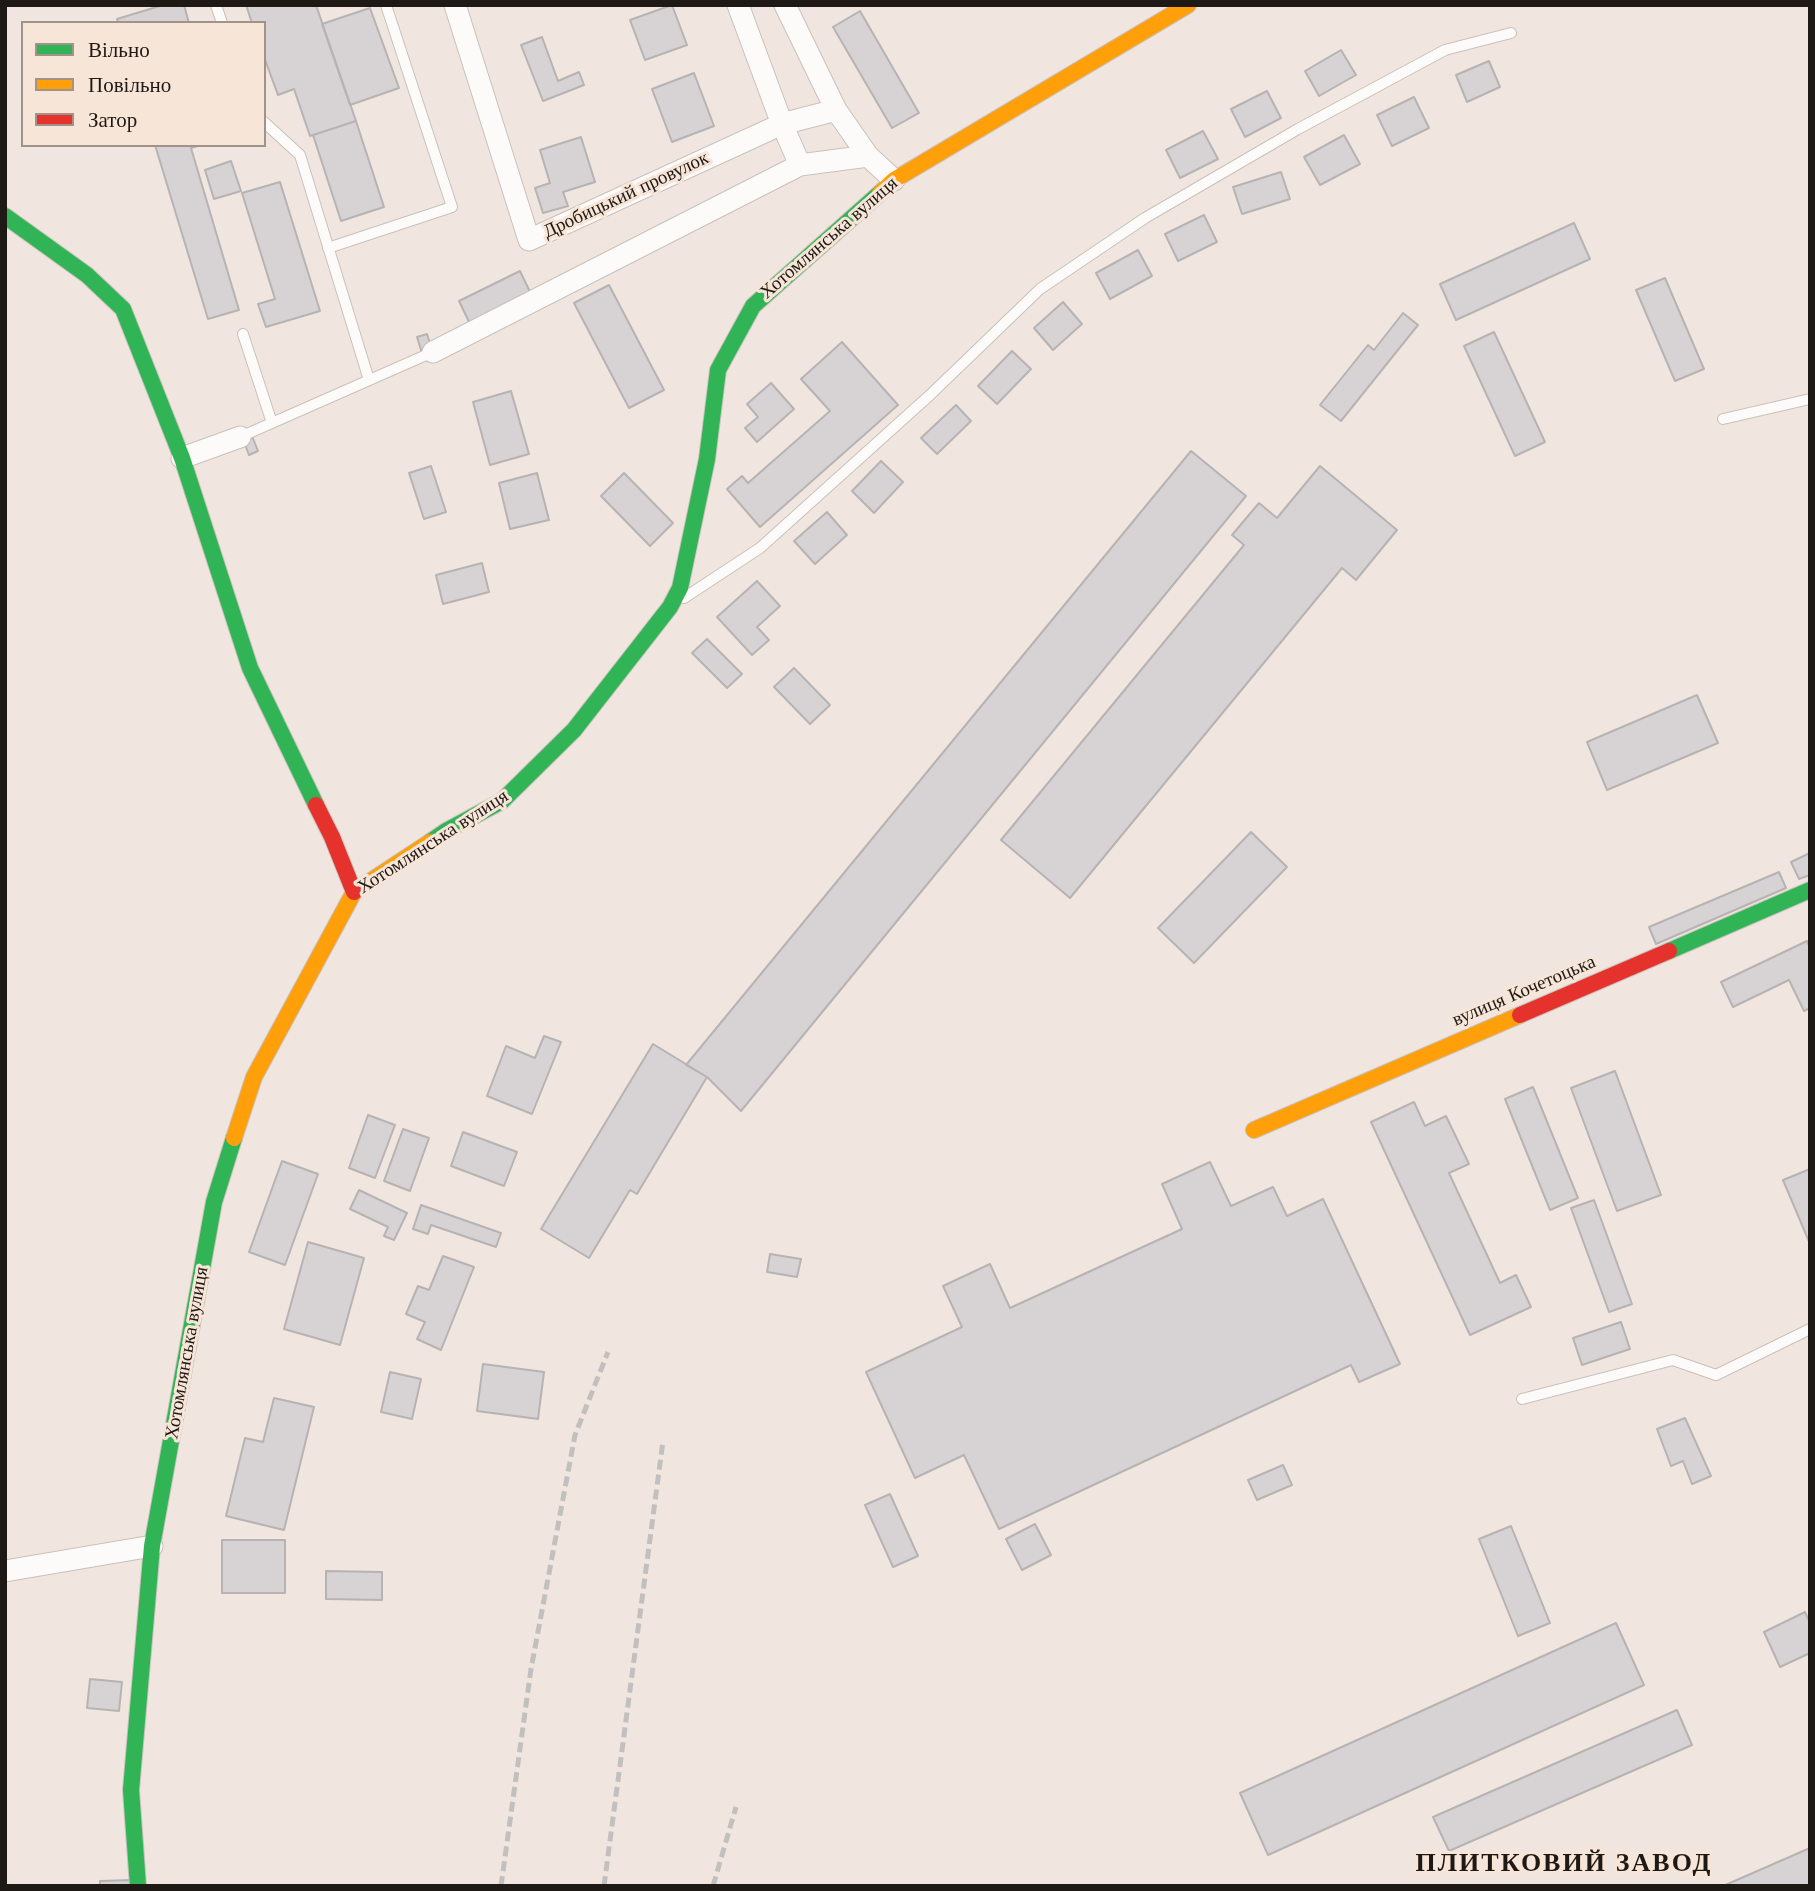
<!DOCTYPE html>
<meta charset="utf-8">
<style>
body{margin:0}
#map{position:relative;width:1815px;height:1891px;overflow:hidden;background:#f0e6df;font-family:"Libre Baskerville",serif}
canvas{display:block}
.frame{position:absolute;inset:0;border:7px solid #1f1915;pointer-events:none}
.legend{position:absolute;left:21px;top:21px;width:245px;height:126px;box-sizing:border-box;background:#f7e5d8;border:2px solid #a1938a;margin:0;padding:9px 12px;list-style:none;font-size:21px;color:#1f1915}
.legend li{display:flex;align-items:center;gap:14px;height:35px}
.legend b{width:35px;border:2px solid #a1938a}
</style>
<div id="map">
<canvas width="1815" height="1891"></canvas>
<div class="frame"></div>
<ul class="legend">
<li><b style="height:9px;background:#30b455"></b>Вільно</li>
<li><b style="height:9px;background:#ff9f0a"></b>Повільно</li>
<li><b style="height:9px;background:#e5322d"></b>Затор</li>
</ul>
</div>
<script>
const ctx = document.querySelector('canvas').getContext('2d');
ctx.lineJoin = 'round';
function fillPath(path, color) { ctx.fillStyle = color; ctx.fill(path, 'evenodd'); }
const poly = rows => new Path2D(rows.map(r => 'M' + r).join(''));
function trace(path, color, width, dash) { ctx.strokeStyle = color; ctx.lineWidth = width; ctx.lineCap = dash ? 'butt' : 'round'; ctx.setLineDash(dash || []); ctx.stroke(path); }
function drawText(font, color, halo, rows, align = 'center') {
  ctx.font = font + ' "Libre Baskerville",serif'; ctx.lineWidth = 6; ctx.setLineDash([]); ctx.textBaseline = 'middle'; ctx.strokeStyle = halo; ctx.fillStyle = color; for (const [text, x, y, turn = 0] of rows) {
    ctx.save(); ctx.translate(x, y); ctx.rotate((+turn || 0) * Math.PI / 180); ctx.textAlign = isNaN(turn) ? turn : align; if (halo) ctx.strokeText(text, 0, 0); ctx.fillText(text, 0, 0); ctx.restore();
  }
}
const building = poly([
 [163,5,184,5,189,23,118,23,117,19,163,5],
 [246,5,316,5,356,121,310,136,294,89,278,95,264,57,264,23,252,23,246,5],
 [672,5,687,45,645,60,630,20,672,5],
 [370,8,399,88,350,105,322,24,370,8],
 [860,11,919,113,892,128,833,27,860,11],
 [542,37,558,81,579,72,584,85,543,101,521,45,542,37],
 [1341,50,1356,75,1319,96,1305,71,1341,50],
 [1489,61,1500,87,1467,102,1456,75,1489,61],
 [694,73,714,126,672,142,652,89,694,73],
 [1267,91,1281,118,1245,137,1231,109,1267,91],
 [1414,97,1429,128,1392,146,1377,115,1414,97],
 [356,121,384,207,341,221,313,135,356,121],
 [1203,131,1218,159,1180,178,1166,150,1203,131],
 [1344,135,1360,164,1320,185,1304,157,1344,135],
 [581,137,595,182,563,192,568,206,543,213,535,188,550,183,540,150,581,137],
 [155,145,201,145,191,148,239,310,208,319,155,145],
 [231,161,241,191,214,199,205,170,231,161],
 [1281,172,1290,199,1242,214,1233,187,1281,172],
 [280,182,320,311,266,327,258,304,275,299,242,193,280,182],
 [1204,215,1217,242,1178,261,1165,234,1204,215],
 [1574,223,1590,259,1456,320,1440,284,1574,223],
 [1138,250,1152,276,1110,299,1096,273,1138,250],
 [520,271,531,294,470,324,459,301,520,271],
 [1665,278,1704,369,1675,381,1636,290,1665,278],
 [609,285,664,390,629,408,574,303,609,285],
 [1063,302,1082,324,1053,350,1034,328,1063,302],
 [1403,313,1418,325,1341,421,1320,405,1368,345,1374,350,1403,313],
 [1494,332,1545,442,1515,456,1464,346,1494,332],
 [427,334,432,350,422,353,417,337,427,334],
 [842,342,898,405,760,527,727,489,742,476,748,483,830,411,801,379,842,342],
 [1012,351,1031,369,997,404,978,386,1012,351],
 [771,383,794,409,757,442,745,428,758,417,747,404,771,383],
 [511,391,529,454,490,465,473,402,511,391],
 [956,405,971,421,937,454,921,438,956,405],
 [252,436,258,451,249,455,243,439,252,436],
 [1191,451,1246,496,741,1111,707,1077,686,1065,1191,451],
 [881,461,903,482,874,513,852,491,881,461],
 [431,466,446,512,424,519,409,473,431,466],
 [1320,466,1397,530,1356,580,1342,568,1070,898,1001,840,1244,545,1232,535,1259,503,1277,518,1320,466],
 [537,473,549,520,510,529,499,483,537,473],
 [624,473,673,523,650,546,601,496,624,473],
 [827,512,847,535,815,564,794,541,827,512],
 [482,563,489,592,443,604,436,575,482,563],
 [757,581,780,606,757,627,769,640,752,655,717,617,757,581],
 [707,639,742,674,727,688,692,653,707,639],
 [794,668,830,705,810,724,774,687,794,668],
 [1697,695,1718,743,1607,790,1587,742,1697,695],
 [1251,832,1287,867,1194,963,1158,928,1251,832],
 [1810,853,1810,875,1799,879,1791,862,1810,853],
 [1779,872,1786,888,1656,944,1649,927,1779,872],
 [1807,941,1810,948,1810,1008,1804,1011,1789,980,1733,1007,1721,982,1807,941],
 [544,1036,561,1042,532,1114,487,1096,506,1046,535,1058,544,1036],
 [653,1044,707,1077,637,1194,630,1190,589,1258,541,1229,653,1044],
 [1615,1071,1661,1195,1617,1211,1571,1088,1615,1071],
 [1533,1087,1578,1198,1550,1210,1505,1099,1533,1087],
 [1414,1102,1425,1126,1446,1116,1469,1164,1449,1173,1500,1283,1516,1275,1531,1307,1470,1335,1371,1122,1414,1102],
 [368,1115,395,1125,375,1178,349,1168,368,1115],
 [403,1129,429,1138,410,1191,384,1181,403,1129],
 [463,1132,517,1152,504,1186,451,1166,463,1132],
 [282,1161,318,1174,285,1265,249,1252,282,1161],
 [1210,1162,1231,1206,1273,1187,1287,1216,1323,1199,1400,1364,1359,1382,1351,1365,999,1529,964,1455,915,1478,866,1372,962,1327,943,1286,990,1264,1010,1308,1182,1229,1162,1184,1210,1162],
 [1810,1169,1810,1244,1783,1180,1810,1169],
 [359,1190,407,1213,394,1240,384,1236,388,1227,350,1209,359,1190],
 [1594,1200,1632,1304,1609,1312,1571,1208,1594,1200],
 [421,1205,501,1233,496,1247,431,1225,428,1234,413,1229,421,1205],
 [308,1242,364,1258,340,1345,284,1329,308,1242],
 [770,1254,801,1259,797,1277,767,1272,770,1254],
 [443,1256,474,1267,441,1350,417,1339,425,1322,406,1314,418,1286,429,1290,443,1256],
 [1621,1322,1630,1349,1582,1365,1573,1338,1621,1322],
 [483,1364,544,1372,538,1419,477,1411,483,1364],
 [390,1372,421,1379,412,1419,381,1412,390,1372],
 [274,1398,314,1407,284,1530,226,1516,245,1438,263,1442,274,1398],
 [1685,1418,1711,1476,1692,1484,1683,1461,1671,1466,1657,1429,1685,1418],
 [1283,1465,1292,1485,1257,1500,1248,1480,1283,1465],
 [890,1494,918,1556,893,1567,865,1505,890,1494],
 [1035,1524,1051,1555,1022,1570,1006,1539,1035,1524],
 [1511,1526,1550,1623,1518,1636,1479,1539,1511,1526],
 [222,1540,285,1540,285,1593,222,1593,222,1540],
 [326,1571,382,1572,382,1600,326,1599,326,1571],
 [1805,1612,1810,1623,1810,1653,1780,1667,1764,1632,1805,1612],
 [1616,1623,1644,1685,1268,1855,1240,1793,1616,1623],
 [90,1679,122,1682,119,1711,87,1708,90,1679],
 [1677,1710,1692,1745,1449,1851,1433,1817,1677,1710],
 [1810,1848,1810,1886,1723,1886,1810,1848],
 [131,1880,131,1886,100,1886,100,1881,131,1880]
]);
fillPath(building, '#d7d2d3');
trace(building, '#b7b3b3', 2);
const lane = poly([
 [216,5,222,23],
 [264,122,300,155,369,380],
 [328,248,452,207,386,5],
 [243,334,272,423],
 [1723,419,1810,399],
 [240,437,433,352],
 [684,598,760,548,930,395,1040,289,1145,218,1298,129,1445,50,1511,33],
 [1522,1399,1673,1360,1716,1375,1810,1329]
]);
const street = poly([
 [455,5,529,240,782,124,836,110],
 [738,5,782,124,800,165],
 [785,5,836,110,868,156,894,180],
 [433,352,800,165,868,156],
 [182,458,240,437],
 [5,1571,152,1546]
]);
const fast = poly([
 [5,216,87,275,123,309,182,458,250,668,316,805],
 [430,842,446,831,502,801,574,730,670,607,680,588,707,459,718,370,753,306,880,193],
 [1669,951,1810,890],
 [138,1886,131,1790,152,1546,214,1202,234,1138]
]);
const slow = poly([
 [880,193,894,180,1188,5],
 [1254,1130,1520,1015],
 [234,1138,254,1077,354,892,430,842]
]);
const jam = poly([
 [316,805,332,837,354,892],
 [1520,1015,1669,951]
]);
trace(lane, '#c8c1bb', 12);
trace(street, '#c8c1bb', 23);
trace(fast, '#c8c1bb', 18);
trace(slow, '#c8c1bb', 18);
trace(jam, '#c8c1bb', 18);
trace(lane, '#fdfbfa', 10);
trace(street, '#fdfbfa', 21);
trace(fast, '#30b455', 16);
trace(slow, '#ff9f0a', 16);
trace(jam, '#e5322d', 16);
trace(poly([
 [501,1886,531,1669,575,1435,608,1352],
 [604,1886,663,1441],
 [713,1886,736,1807]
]), '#c2c0be', 5, [10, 5]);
drawText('19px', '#1f1915', '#f7e5d8', [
 ["Дробицький провулок",626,195,-25],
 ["Хотомлянська вулиця",829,238,-41],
 ["Хотомлянська вулиця",433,842,-33],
 ["вулиця Кочетоцька",1524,991,-23],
 ["Хотомлянська вулиця",187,1353,-80]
]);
ctx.letterSpacing = '2px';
drawText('bold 26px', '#1f1915', '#f7e5d8', [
 ["ПЛИТКОВИЙ ЗАВОД",1564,1864]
]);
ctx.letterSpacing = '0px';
</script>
